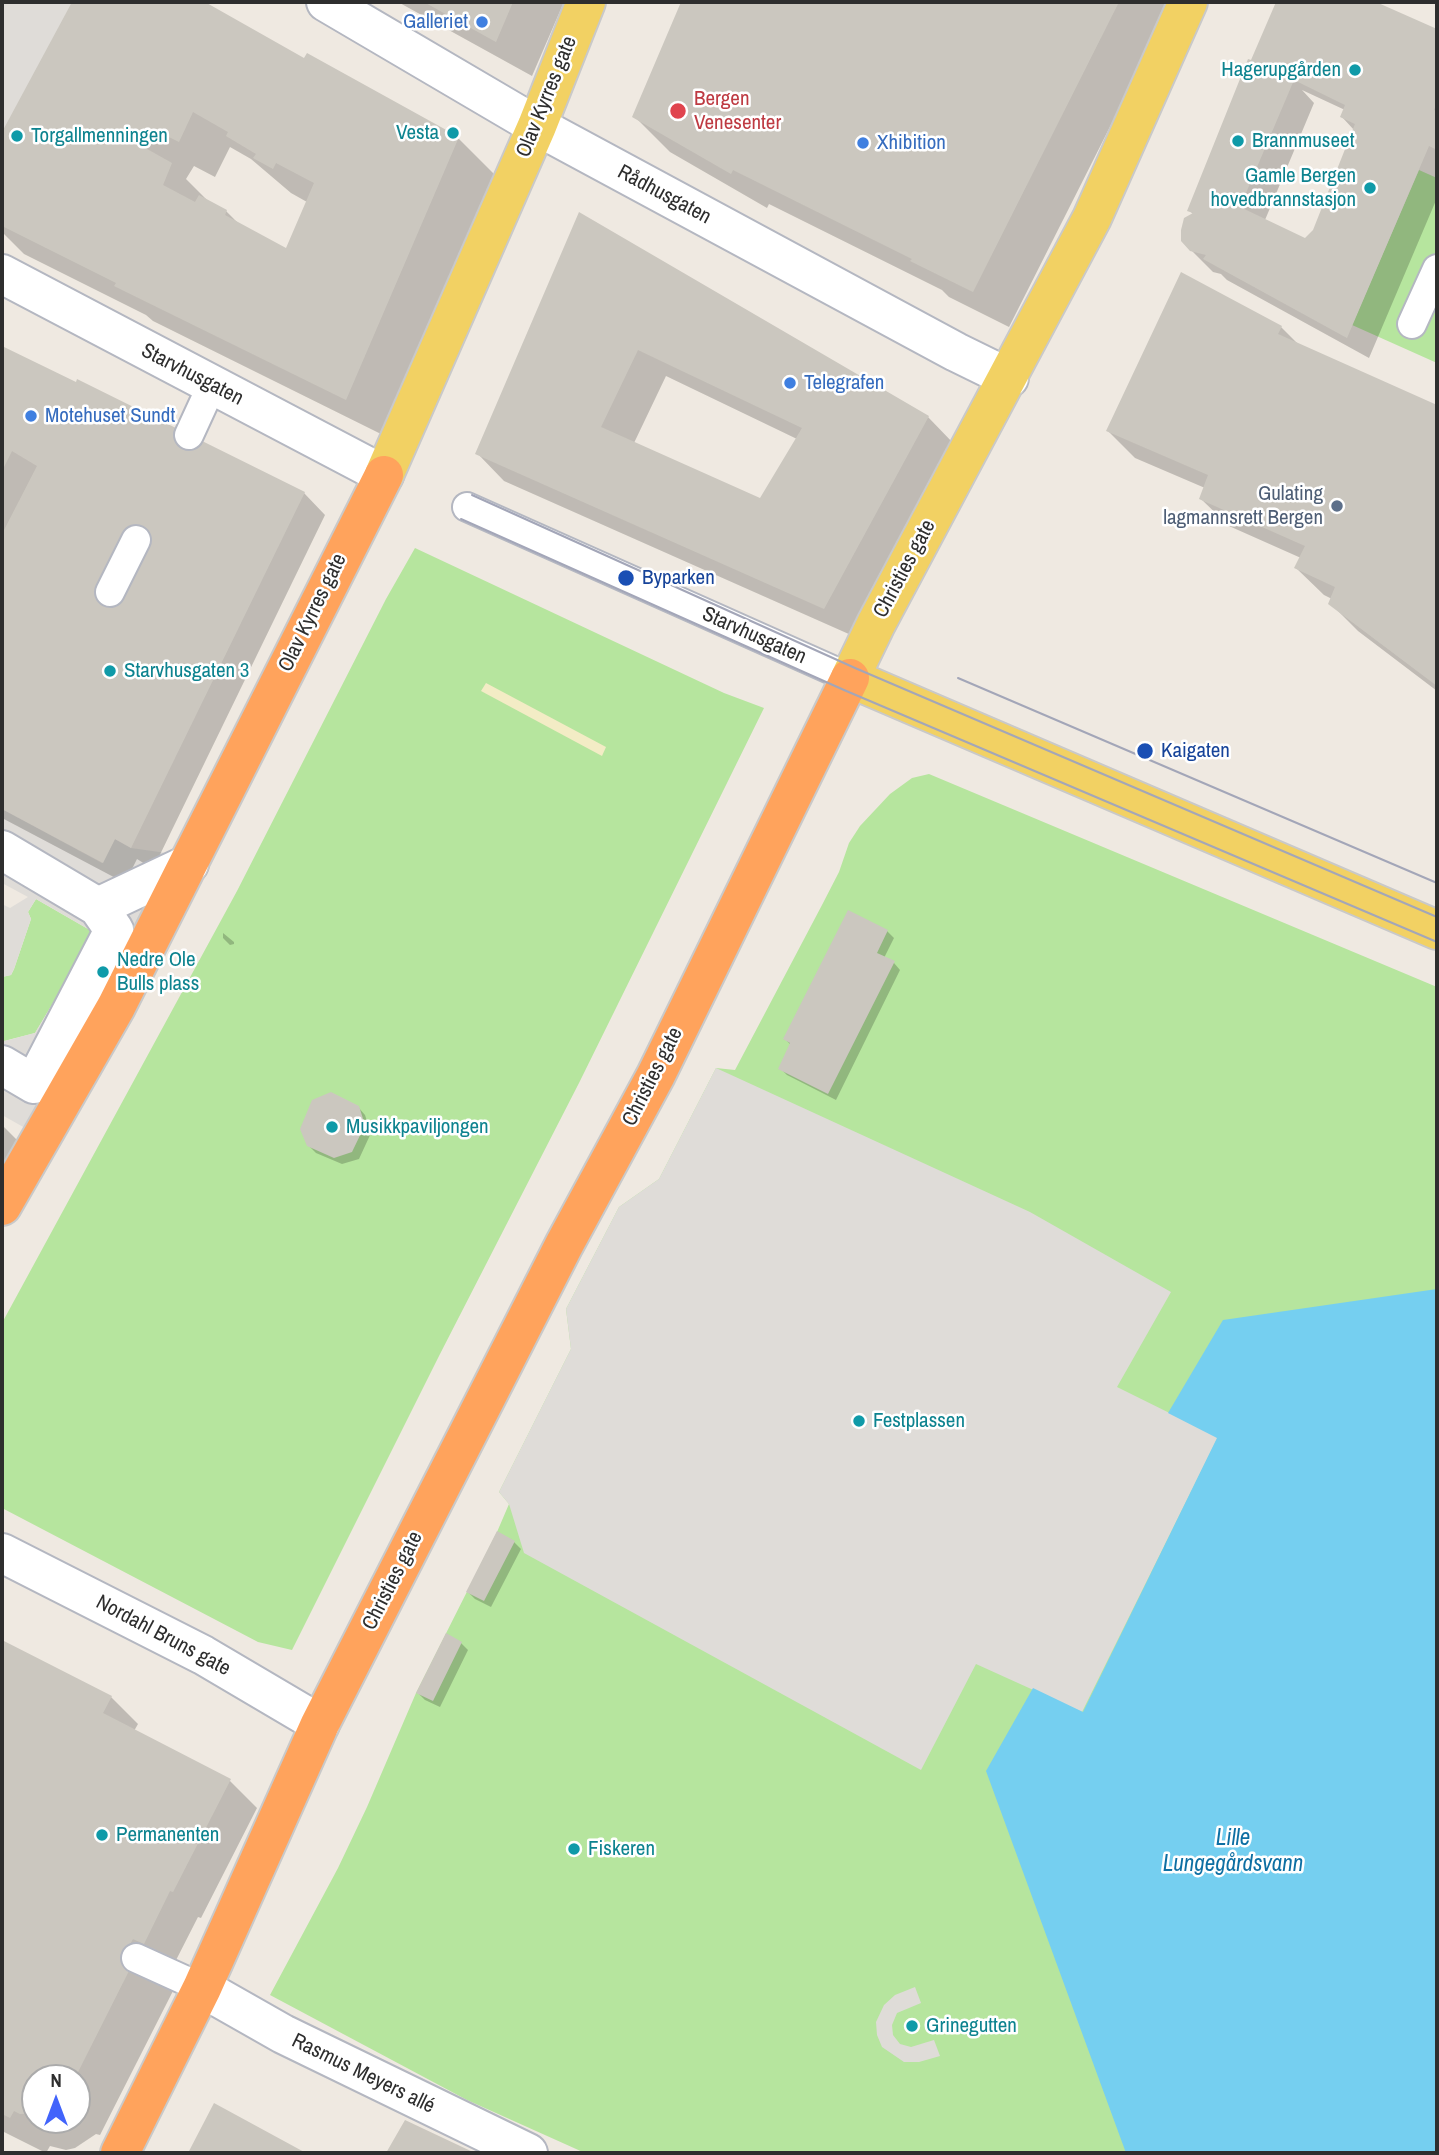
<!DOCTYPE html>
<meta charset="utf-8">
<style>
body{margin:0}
#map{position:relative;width:1439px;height:2155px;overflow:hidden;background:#efe9e1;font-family:"Archivo Narrow",sans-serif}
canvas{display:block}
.frame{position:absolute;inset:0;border:4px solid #2e2e2e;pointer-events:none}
.north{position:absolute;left:21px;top:2064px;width:70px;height:70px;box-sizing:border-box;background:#fff;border:2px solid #ababab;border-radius:50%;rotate:0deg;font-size:19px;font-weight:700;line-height:28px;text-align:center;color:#2e2e2e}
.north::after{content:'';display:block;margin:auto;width:24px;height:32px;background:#4264fb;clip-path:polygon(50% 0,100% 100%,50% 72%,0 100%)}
</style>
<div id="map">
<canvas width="1439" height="2155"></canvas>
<div class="frame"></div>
<div class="north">N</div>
</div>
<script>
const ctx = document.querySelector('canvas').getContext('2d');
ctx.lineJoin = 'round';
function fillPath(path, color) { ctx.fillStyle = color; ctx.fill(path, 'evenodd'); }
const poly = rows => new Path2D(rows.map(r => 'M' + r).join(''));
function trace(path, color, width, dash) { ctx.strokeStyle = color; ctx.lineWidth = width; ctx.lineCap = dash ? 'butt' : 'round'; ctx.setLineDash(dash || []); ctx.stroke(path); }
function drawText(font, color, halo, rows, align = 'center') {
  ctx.font = font + ' "Archivo Narrow",sans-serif'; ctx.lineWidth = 5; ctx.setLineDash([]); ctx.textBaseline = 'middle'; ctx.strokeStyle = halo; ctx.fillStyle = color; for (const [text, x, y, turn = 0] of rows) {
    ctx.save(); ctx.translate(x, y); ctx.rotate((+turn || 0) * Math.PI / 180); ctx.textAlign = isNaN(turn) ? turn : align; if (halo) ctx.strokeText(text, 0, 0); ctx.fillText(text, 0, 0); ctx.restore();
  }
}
fillPath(poly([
 [1419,170,1437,178,1437,363,1352,325],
 [415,548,724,693,764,708,579,1083,440,1354,292,1650,258,1642,2,1508,2,1323,237,891,386,599],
 [929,774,1437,987,1437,2153,585,2153,467,2100,270,1995,338,1868,367,1807,416,1693,497,1532,509,1504,499,1492,571,1349,566,1309,619,1207,659,1179,716,1068,735,1070,822,905,839,872,849,843,860,826,890,794,912,778],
 [36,899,95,933,35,1033,4,1041,2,1040,2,977,11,975,14,969,31,919,28,912]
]), '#b6e59e');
fillPath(poly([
 [486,683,606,747,602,756,481,691]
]), '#f3ecc5');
fillPath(poly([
 [2,2,109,2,2,191],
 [2,809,102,863,115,839,131,848,167,853,189,864,41,1137,2,1115,2,1040,5,1041,35,1033,95,933,36,899,28,912,31,919,14,969,11,975,2,977,2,904,10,908,28,897,2,883],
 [716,1068,1030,1212,1171,1292,1117,1387,1218,1437,1082,1712,976,1664,921,1770,524,1553,509,1504,499,1492,571,1349,566,1309,619,1207,659,1179],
 [915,1987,921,2003,897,2013,892,2025,893,2035,900,2044,911,2047,934,2040,940,2056,919,2062,904,2062,882,2047,877,2035,876,2022,884,2005,895,1995]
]), '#dfdcd8');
fillPath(poly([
 [1437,1289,1437,2153,1126,2153,986,1771,1033,1688,1083,1712,1217,1438,1168,1413,1223,1320]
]), '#75cff0');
fillPath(poly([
 [74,2,202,2,304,60,458,138,494,174,383,435,153,321,146,315,24,254,2,232,2,135],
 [230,147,251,159,291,193,307,202,287,250,240,225,226,211,207,200,186,179,194,166,215,177],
 [398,2,564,2,532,76],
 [683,2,1173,2,1009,327,949,297,942,290,769,204,767,208,670,152,634,116],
 [1278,2,1371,2,1437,31,1437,198,1369,358,1227,280,1221,274,1213,272,1191,250,1194,215,1189,210],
 [1302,90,1345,110,1342,117,1354,130,1315,231,1306,240,1265,220,1314,103],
 [580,214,928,417,955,445,851,635,504,481,477,453],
 [666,376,797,439,761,500,634,443],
 [1281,327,1300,346,1437,407,1437,691,1358,631,1330,603,1332,599,1324,595,1296,568,1301,558,1229,526,1201,499,1205,488,1135,458,1108,431],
 [2,348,304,493,325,515,153,869,137,859,125,883,2,818],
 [887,931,894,938,884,958,894,963,900,970,836,1100,787,1075,780,1068,791,1045,785,1039],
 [223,933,234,942,234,944,230,945,223,938],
 [358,1107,365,1115,371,1133,359,1159,342,1164,316,1153,308,1145],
 [2,1125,31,1154,2,1208],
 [514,1542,521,1549,491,1607,475,1599,468,1592],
 [2,1642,111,1697,138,1724,134,1731,229,1780,257,1808,201,1918,198,1917,171,1970,174,1989,100,2135,96,2134,75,2148,66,2150,50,2146,46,2153,2,2131],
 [35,2078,77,2078,77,2120,35,2120],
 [461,1643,468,1650,440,1707,425,1700,418,1693],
 [215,2105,302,2153,189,2153]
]), '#0003');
fillPath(poly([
 [72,2,205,2,304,58,307,53,459,137,346,400,114,286,116,283,2,226,2,132],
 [193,112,228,132,226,136,256,154,253,158,273,169,276,163,314,183,286,248,225,215,227,210,199,195,195,202,163,185,172,163,147,149,157,131,179,142],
 [424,2,513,2,496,42],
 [681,2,1119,2,973,292,910,261,912,259,733,170,731,174,632,117],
 [1276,2,1376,2,1437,29,1437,102,1434,110,1437,111,1437,150,1429,146,1347,338,1203,259,1206,255,1190,251,1181,241,1181,230,1184,218,1193,213,1187,211,1248,59,1251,60],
 [1294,80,1345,105,1340,117,1355,124,1313,230,1305,238,1240,207],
 [579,212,929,416,824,609,475,454],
 [638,350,802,428,760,498,601,427],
 [1181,272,1282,326,1278,334,1437,405,1437,686,1328,604,1335,587,1294,568,1305,546,1199,499,1208,475,1106,431],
 [2,346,76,382,77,379,305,492,131,848,115,839,103,863,2,809,2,534,37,466,12,451,2,471],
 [848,910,888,930,877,953,895,961,828,1094,778,1069,790,1043,783,1039],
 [331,1092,359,1106,365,1125,352,1152,334,1158,307,1146,300,1129,312,1100],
 [497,1531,515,1541,484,1601,466,1592],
 [446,1633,462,1642,433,1701,416,1693],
 [2,1640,112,1696,103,1713,231,1779,173,1892,170,1891,144,1944,133,1939,129,1946,139,1951,75,2078,35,2078,35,2113,20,2114,14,2111,10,2118,2,2114],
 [214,2103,306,2153,188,2153],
 [405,2120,475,2153,386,2153]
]), '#cbc7bf');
const lane = poly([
 [1412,324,1437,269],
 [189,435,212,385],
 [467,507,850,678],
 [110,592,136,540],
 [136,1958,202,1988]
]);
const street = poly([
 [326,2,537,126,956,352,1009,378],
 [2,274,384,475],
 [2,850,98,907,114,930,34,1084,2,1065],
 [98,907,189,864],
 [2,1553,203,1655,320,1724],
 [202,1988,283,2034,528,2153]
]);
const primary = poly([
 [1188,2,1092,218,876,624,850,678,1437,930],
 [384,475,537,126,586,2]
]);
const highway = poly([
 [2,1206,116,1007,384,475],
 [120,2153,202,1988,320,1724,564,1245,656,1075,850,678]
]);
trace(lane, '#b4b7c1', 32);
trace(street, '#b4b7c1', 42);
trace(primary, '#c9c9c9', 42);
trace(highway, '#c9c9c9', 42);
trace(lane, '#fff', 28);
trace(street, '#fff', 38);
trace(primary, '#f2d163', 38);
trace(highway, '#ffa35c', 38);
trace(poly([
 [472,495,855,668,1437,917],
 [461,519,844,690,1437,942],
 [958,678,1437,883]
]), '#a3a6b8', 2);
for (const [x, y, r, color] of [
 [482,22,7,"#3f7fe0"],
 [1355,70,7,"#0f9aa8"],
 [678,111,9,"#e0444e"],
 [453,133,7,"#0f9aa8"],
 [17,136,7,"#0f9aa8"],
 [1238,141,7,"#0f9aa8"],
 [863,143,7,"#3f7fe0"],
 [1370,188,7,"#0f9aa8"],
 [790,383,7,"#3f7fe0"],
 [31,416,7,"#3f7fe0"],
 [1337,506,7,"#5c6f8a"],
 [626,578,9,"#1a4fb4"],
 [110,671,7,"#0f9aa8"],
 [1145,751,9,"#1a4fb4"],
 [103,972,7,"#0f9aa8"],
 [332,1127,7,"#0f9aa8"],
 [859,1421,7,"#0f9aa8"],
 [102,1835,7,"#0f9aa8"],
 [574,1849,7,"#0f9aa8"],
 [912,2026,7,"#0f9aa8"]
]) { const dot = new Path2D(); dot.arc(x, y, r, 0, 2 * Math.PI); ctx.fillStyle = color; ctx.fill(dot); trace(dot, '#fff', 2.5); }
drawText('21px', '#366cbe', '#fff', [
 ["Galleriet",468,22,"right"],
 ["Xhibition",877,143],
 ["Telegrafen",804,383],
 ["Motehuset Sundt",45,416]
], 'left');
drawText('21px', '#0d838f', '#fff', [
 ["Hagerupgården",1341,70,"right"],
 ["Vesta",439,133,"right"],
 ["Torgallmenningen",31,136],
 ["Brannmuseet",1252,141],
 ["Gamle Bergen",1356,176,"right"],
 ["hovedbrannstasjon",1356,200,"right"],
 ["Starvhusgaten 3",124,671],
 ["Nedre Ole",117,960],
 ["Bulls plass",117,984],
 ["Musikkpaviljongen",346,1127],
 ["Festplassen",873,1421],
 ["Permanenten",116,1835],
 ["Fiskeren",588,1849],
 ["Grinegutten",926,2026]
], 'left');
drawText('21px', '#2e2e2e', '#fff', [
 ["Olav Kyrres gate",547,97,-68],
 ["Rådhusgaten",664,195,28],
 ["Starvhusgaten",192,375,27],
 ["Christies gate",905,569,-62],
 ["Olav Kyrres gate",313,613,-64],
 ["Starvhusgaten",754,636,24],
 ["Christies gate",653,1077,-63],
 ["Christies gate",393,1581,-63],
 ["Nordahl Bruns gate",163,1636,28],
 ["Rasmus Meyers allé",363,2074,26]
]);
drawText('21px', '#be3a42', '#fff', [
 ["Bergen",694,99],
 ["Venesenter",694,123]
], 'left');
drawText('21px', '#4e5e75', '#fff', [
 ["Gulating",1323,494],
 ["lagmannsrett Bergen",1323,518]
], 'right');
drawText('21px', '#164399', '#fff', [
 ["Byparken",642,578],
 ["Kaigaten",1161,751]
], 'left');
drawText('italic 23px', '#0d6fa3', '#fff', [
 ["Lille",1233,1839],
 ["Lungegårdsvann",1233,1865]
]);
</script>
